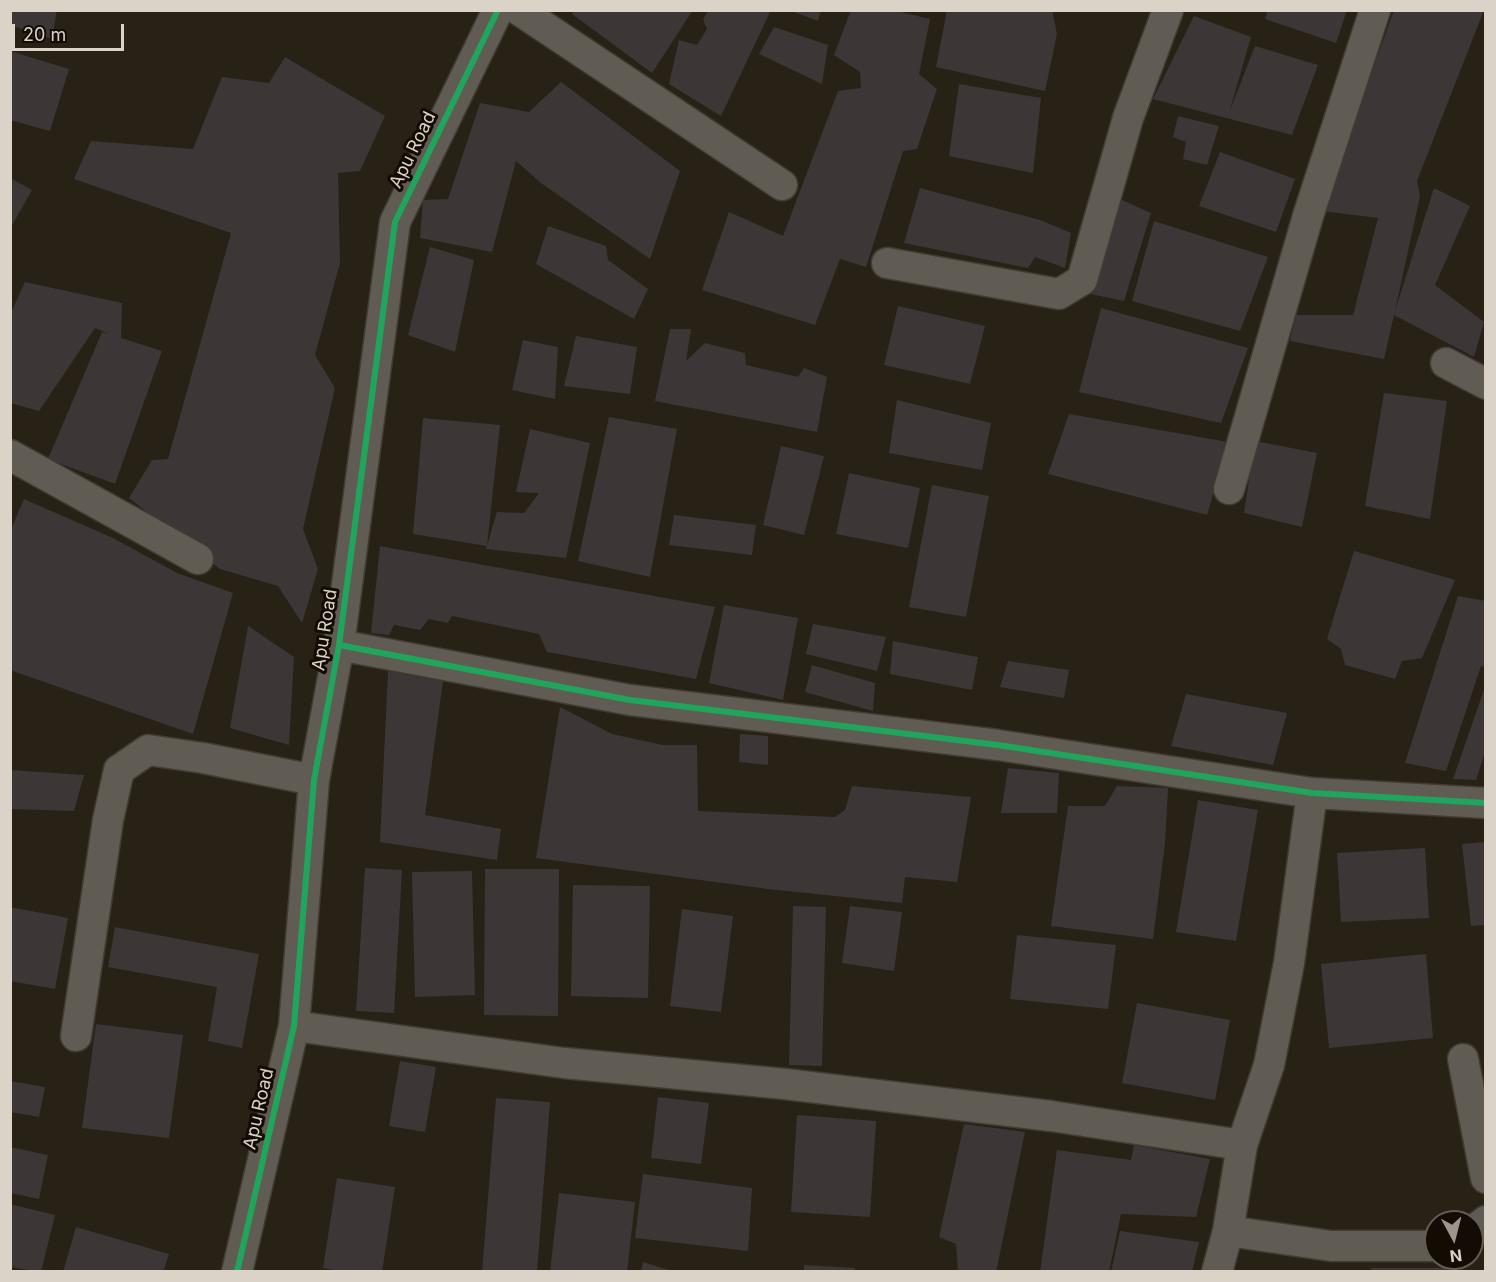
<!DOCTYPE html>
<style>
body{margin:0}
#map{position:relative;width:1496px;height:1282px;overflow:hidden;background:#272116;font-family:Inter,sans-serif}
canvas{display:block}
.frame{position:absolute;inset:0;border:12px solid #dbd3c8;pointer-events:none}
.north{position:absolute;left:1424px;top:1210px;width:60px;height:60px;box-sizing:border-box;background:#120c05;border:2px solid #625c53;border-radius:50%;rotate:173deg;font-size:16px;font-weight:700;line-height:24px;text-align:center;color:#dbd3c8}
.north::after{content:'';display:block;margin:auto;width:21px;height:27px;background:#9c958a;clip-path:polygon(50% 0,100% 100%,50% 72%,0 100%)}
.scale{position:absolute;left:12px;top:24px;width:112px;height:27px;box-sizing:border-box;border:3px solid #dbd3c8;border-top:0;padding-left:8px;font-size:18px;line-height:21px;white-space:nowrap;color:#dbd3c8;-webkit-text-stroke:4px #120c05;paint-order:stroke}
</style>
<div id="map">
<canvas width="1496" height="1282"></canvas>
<div class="frame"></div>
<div class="north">N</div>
<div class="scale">20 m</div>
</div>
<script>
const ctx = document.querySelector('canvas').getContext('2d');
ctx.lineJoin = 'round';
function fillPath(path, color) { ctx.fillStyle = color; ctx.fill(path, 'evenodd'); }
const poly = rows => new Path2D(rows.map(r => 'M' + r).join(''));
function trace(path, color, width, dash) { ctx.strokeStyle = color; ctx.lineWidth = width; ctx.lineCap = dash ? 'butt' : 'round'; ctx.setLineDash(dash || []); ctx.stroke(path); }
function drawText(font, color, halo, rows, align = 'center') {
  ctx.font = font + ' Inter,sans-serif'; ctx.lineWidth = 6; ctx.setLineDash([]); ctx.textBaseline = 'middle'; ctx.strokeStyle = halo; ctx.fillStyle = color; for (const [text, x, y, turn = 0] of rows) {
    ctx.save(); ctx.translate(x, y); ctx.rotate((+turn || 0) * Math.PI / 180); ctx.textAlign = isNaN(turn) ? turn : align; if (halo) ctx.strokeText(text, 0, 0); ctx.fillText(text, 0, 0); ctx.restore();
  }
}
fillPath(poly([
 [10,10,57,10,52,39,10,25],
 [574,10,693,10,652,73,572,14],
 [709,10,771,10,721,116,669,84,679,40,697,45,707,29,703,19],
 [789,10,821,10,818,21],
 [851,10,892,10,930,19,919,74,937,89,917,149,903,151,866,267,840,259,815,325,702,290,729,212,783,236,838,91,861,88,860,72,834,55],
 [947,10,1052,10,1057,34,1045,91,936,67],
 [1268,10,1347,10,1336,43,1265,19],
 [1394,10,1484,10,1417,181,1420,196,1395,311,1434,188,1470,206,1435,285,1484,322,1474,357,1394,315,1384,359,1290,341,1296,315,1353,315,1378,218,1322,211],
 [1194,16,1251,37,1229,113,1255,46,1318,65,1292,135,1153,99],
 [774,27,828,45,822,84,759,54],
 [10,51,69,69,50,131,10,120],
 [285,57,385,116,360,171,338,173,340,263,315,355,335,388,303,529,318,569,302,623,278,586,220,569,129,498,152,460,168,459,231,233,74,179,91,141,193,149,222,77,269,83],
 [561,82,680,171,650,259,541,183,516,161,492,252,420,238,423,200,448,199,480,103,529,112],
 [959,84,1041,98,1033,173,949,156],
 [1178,116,1219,126,1207,165,1183,159,1186,142,1173,137],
 [1220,152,1295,179,1276,232,1199,206],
 [10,178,32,190,10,229],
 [920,188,1040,220,1071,233,1065,268,1035,257,1028,268,904,243],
 [1113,196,1151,213,1124,301,1091,294],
 [1154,221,1268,257,1240,331,1132,301],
 [548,226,606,246,608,260,648,289,634,319,536,264],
 [430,247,474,260,455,352,408,335],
 [25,282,122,303,121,338,162,351,115,484,48,459,102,332,109,334,95,328,39,411,10,403,10,315],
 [898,306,985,326,970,384,884,365],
 [1101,308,1248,348,1221,423,1079,392],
 [670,329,691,329,686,361,705,343,745,353,746,365,798,377,804,368,827,377,817,432,655,401],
 [576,336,637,347,630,394,564,386],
 [523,340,558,347,555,399,512,390],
 [1384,393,1447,401,1430,519,1365,506],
 [897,400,991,423,982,470,889,453],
 [1069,414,1228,442,1207,515,1048,474],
 [609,417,677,429,650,577,578,561],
 [423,418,500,425,487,546,413,534],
 [530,429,590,443,566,558,486,549,497,512,524,513,539,493,516,492],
 [1255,441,1317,453,1302,527,1244,513],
 [781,446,824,456,804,535,763,525],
 [849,473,920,488,908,548,836,534],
 [932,485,989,496,966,617,909,607],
 [24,499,113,538,177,573,233,593,193,734,10,670,10,532],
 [674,515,756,525,752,555,669,545],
 [380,546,715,607,696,679,547,652,539,634,452,616,448,623,429,619,420,630,394,625,389,635,371,633],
 [1354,551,1455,580,1422,658,1402,661,1395,679,1345,665,1341,649,1327,639],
 [1458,596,1486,601,1486,667,1481,666,1446,771,1405,763],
 [724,605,798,618,783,700,709,683],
 [813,624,886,637,877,671,806,654],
 [248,626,294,657,289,745,230,728],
 [893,641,978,657,972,690,890,674],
 [1008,661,1069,670,1064,698,1000,687],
 [812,665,875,683,873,711,805,692],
 [388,671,443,681,425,815,501,829,497,860,380,842],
 [1486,684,1486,749,1476,780,1453,779],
 [1186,694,1287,713,1273,765,1171,746],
 [560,707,612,734,663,745,697,745,698,811,835,817,845,810,852,786,971,797,957,882,905,877,902,903,768,889,536,858],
 [740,734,768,736,768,765,739,762],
 [1008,768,1059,773,1057,813,1001,813],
 [10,770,84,775,74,811,10,809],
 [1117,786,1168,788,1165,844,1153,939,1051,926,1068,806,1105,806],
 [1198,800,1258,810,1236,941,1176,932],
 [1486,842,1486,925,1471,926,1462,844],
 [1425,848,1429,918,1341,922,1337,853],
 [365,868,402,870,394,1013,356,1011],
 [485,869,559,869,558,1016,484,1015],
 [472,871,475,995,415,997,412,872],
 [573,885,650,886,648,998,571,996],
 [793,906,826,907,822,1066,789,1065],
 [850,906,902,912,894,971,842,963],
 [10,907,68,918,55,989,10,981],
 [682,909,733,916,721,1012,670,1006],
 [115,927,259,954,242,1048,208,1041,217,987,108,967],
 [1017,935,1116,945,1108,1009,1010,999],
 [1426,954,1433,1038,1329,1048,1321,964],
 [1137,1003,1230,1020,1215,1100,1122,1083],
 [96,1024,183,1035,169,1138,82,1128],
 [400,1061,436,1067,425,1132,389,1126],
 [10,1081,45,1087,39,1117,10,1112],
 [658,1097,709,1103,701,1164,651,1158],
 [496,1098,550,1102,537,1272,482,1272],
 [797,1115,876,1121,870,1217,791,1212],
 [964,1124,1025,1132,996,1272,958,1272,956,1244,939,1237],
 [1134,1145,1210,1159,1196,1217,1121,1214,1109,1272,1040,1272,1057,1150,1131,1160],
 [10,1147,48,1155,39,1199,10,1193],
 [643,1174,752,1188,748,1251,635,1238],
 [337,1178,395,1187,382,1272,343,1272,323,1268],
 [559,1193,635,1202,627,1272,550,1272],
 [10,1204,55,1215,41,1272,10,1267],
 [76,1227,169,1254,163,1272,63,1272],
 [1120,1231,1199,1242,1192,1272,1111,1272],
 [643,1262,672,1271,672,1272,641,1272],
 [804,1265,855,1268,855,1272,804,1272],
 [1371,1268,1446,1268,1447,1272,1371,1272]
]), '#3c3736');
const street = poly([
 [519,10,782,185],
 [887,263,1059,294,1082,280,1128,118,1168,10],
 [1446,363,1486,384],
 [10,455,198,559],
 [1229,489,1308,216,1375,10],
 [339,645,630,700,998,745,1312,793,1486,803],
 [294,1026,564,1063,785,1084,1051,1116,1242,1145],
 [76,1036,108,820,119,770,148,750,203,758,314,780],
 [1463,1059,1486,1178],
 [1228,1231,1331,1246,1436,1246],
 [1472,1232,1486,1221],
 [237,1272,294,1026,314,780,339,645,395,222,498,10],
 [1217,1272,1228,1231,1242,1145,1269,1065,1289,963,1312,793]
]);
trace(street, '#413b33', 33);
trace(street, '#615c53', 30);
trace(poly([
 [339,645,630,700,998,745,1312,793,1486,803],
 [237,1272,294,1026,314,780,339,645,395,222,498,10]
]), '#20a55d', 6);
drawText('18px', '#dbd3c8', '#120c05', [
 ["Apu Road",413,150,-64],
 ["Apu Road",325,630,-81],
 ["Apu Road",259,1109,-77]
]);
</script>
